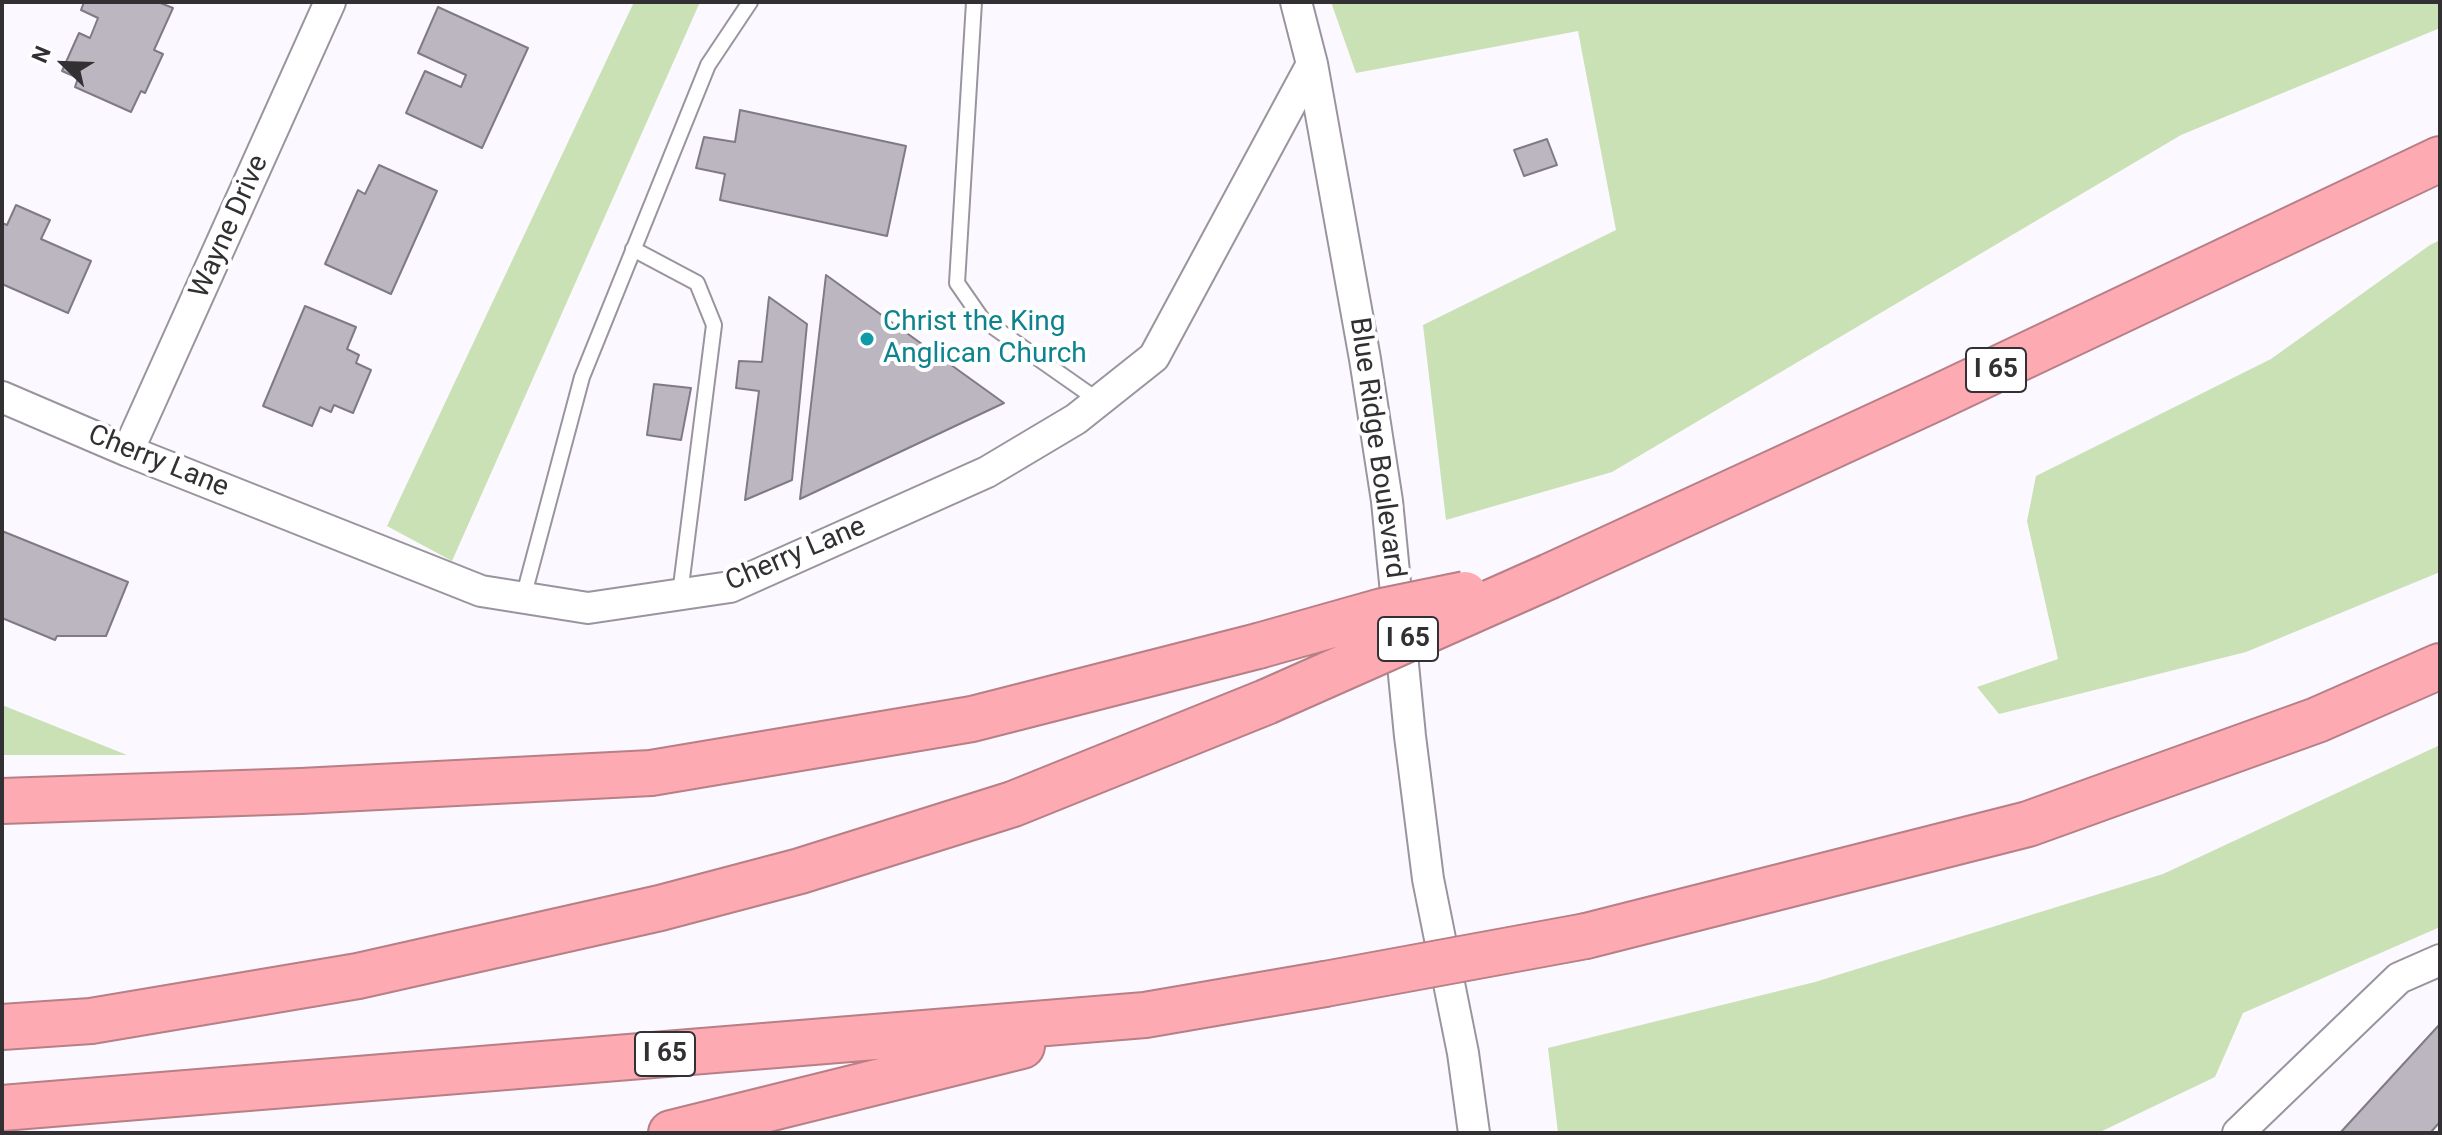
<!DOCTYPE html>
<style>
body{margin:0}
#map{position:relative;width:2442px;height:1135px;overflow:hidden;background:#fcf8ff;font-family:Roboto,sans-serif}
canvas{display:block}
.frame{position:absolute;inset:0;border:4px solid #333034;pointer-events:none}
.north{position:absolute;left:24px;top:24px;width:80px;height:80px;-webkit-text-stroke:6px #fff;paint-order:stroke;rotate:293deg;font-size:22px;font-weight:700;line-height:32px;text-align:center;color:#333034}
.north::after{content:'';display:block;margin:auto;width:28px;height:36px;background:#333034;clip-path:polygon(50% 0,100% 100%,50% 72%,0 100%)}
</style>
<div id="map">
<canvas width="2442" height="1135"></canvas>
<div class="frame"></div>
<div class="north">N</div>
</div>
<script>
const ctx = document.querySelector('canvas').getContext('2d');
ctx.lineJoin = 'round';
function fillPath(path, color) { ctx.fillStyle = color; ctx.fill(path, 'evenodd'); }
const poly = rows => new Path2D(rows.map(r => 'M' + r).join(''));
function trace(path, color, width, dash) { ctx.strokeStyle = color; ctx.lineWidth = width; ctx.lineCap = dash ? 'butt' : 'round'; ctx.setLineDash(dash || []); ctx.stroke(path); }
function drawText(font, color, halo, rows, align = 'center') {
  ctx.font = font + ' Roboto,sans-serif'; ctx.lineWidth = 8; ctx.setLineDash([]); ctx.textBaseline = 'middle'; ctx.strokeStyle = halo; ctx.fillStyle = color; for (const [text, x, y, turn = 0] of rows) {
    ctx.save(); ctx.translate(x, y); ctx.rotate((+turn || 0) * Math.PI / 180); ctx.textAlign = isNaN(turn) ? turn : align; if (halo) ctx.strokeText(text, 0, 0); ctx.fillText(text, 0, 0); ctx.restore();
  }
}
fillPath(poly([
 [634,2,700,2,452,561,387,526],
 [1331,2,2440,2,2440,28,2181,135,1612,472,1446,520,1423,325,1616,230,1578,31,1356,73],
 [2440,240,2440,572,2246,652,1999,714,1977,687,2058,659,2027,521,2036,476,2271,359,2430,245],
 [2,705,127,755,2,755],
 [2440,745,2440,927,2243,1013,2215,1077,2098,1133,1558,1133,1548,1048,1815,982,2163,874]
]), '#c9e1b4');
const building = poly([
 [84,2,158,2,173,8,154,50,163,54,145,93,141,91,131,112,75,87,78,78,62,71,79,33,90,38,98,18,81,10,84,2],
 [438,7,528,48,482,148,406,113,425,71,461,87,466,75,418,53,438,7],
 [740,110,906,146,887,236,720,200,725,174,696,168,704,137,735,142,740,110],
 [1547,139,1557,165,1524,176,1514,150,1547,139],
 [379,165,437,191,391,294,325,264,358,190,365,194,379,165],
 [16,205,50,220,41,239,91,261,68,313,2,284,2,223,7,225,16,205],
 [826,275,1004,403,800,499,826,275],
 [769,297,807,324,792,480,745,500,759,391,736,388,739,361,762,362,769,297],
 [305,306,356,327,347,349,359,355,356,363,371,370,353,413,334,405,331,412,320,407,312,426,263,406,305,306],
 [654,384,691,388,681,440,647,435,654,384],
 [2,531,128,582,106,636,57,636,55,640,2,618,2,531],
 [2440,1024,2440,1122,2430,1133,2340,1133,2440,1024]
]);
fillPath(building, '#bcb6c1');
trace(building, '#7f7a84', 2);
const lane = poly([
 [974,2,957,283,982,319,1099,401],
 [633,249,697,283,714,325,680,594],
 [523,598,582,377,708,65,750,2]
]);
const street = poly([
 [1296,2,1312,64,1365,359,1387,501,1410,736,1428,879,1463,1053,1474,1133],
 [2,397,128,451,481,591,588,608,730,587,987,472,1076,419,1154,357,1312,64],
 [128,451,330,2],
 [2238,1133,2399,978,2440,960]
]);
const highway = poly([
 [1550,576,1936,398,2440,159],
 [2,801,301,791,651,773,972,719,1258,646],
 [1586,936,2028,824,2317,720,2440,666],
 [2,1027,91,1021,358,976,660,908,800,871,1013,804,1266,702],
 [2,1108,1145,1015,1325,984],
 [671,1133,1022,1046]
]);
trace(lane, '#9a949e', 18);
trace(street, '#9a949e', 34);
trace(highway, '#b77f86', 48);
trace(lane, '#fff', 14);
trace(street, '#fff', 30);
trace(highway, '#feaab2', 44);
const highwayBridge = poly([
 [1258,646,1382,611,1465,594],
 [1266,702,1550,576],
 [1325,984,1586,936]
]);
trace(highwayBridge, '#b77f86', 48, []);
trace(highwayBridge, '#feaab2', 44);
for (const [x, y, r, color] of [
 [867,339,8,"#0f9aa8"]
]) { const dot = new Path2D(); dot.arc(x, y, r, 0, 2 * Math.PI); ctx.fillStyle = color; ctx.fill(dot); trace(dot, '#fff', 3); }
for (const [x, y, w] of [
 [1996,370,60],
 [1408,639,60],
 [665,1054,60]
]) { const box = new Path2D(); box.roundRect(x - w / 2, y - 22, w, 44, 6); ctx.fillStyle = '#fff'; ctx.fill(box); trace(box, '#333034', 2); }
drawText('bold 26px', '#333034', null, [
 ["I 65",1996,370],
 ["I 65",1408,639],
 ["I 65",665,1054]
]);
drawText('28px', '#333034', '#fff', [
 ["Wayne Drive",230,227,-66],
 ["Blue Ridge Boulevard",1376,448,82],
 ["Cherry Lane",158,462,22],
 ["Cherry Lane",796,555,-23]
]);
drawText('28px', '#0d838f', '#fff', [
 ["Christ the King",883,323],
 ["Anglican Church",883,355]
], 'left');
</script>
